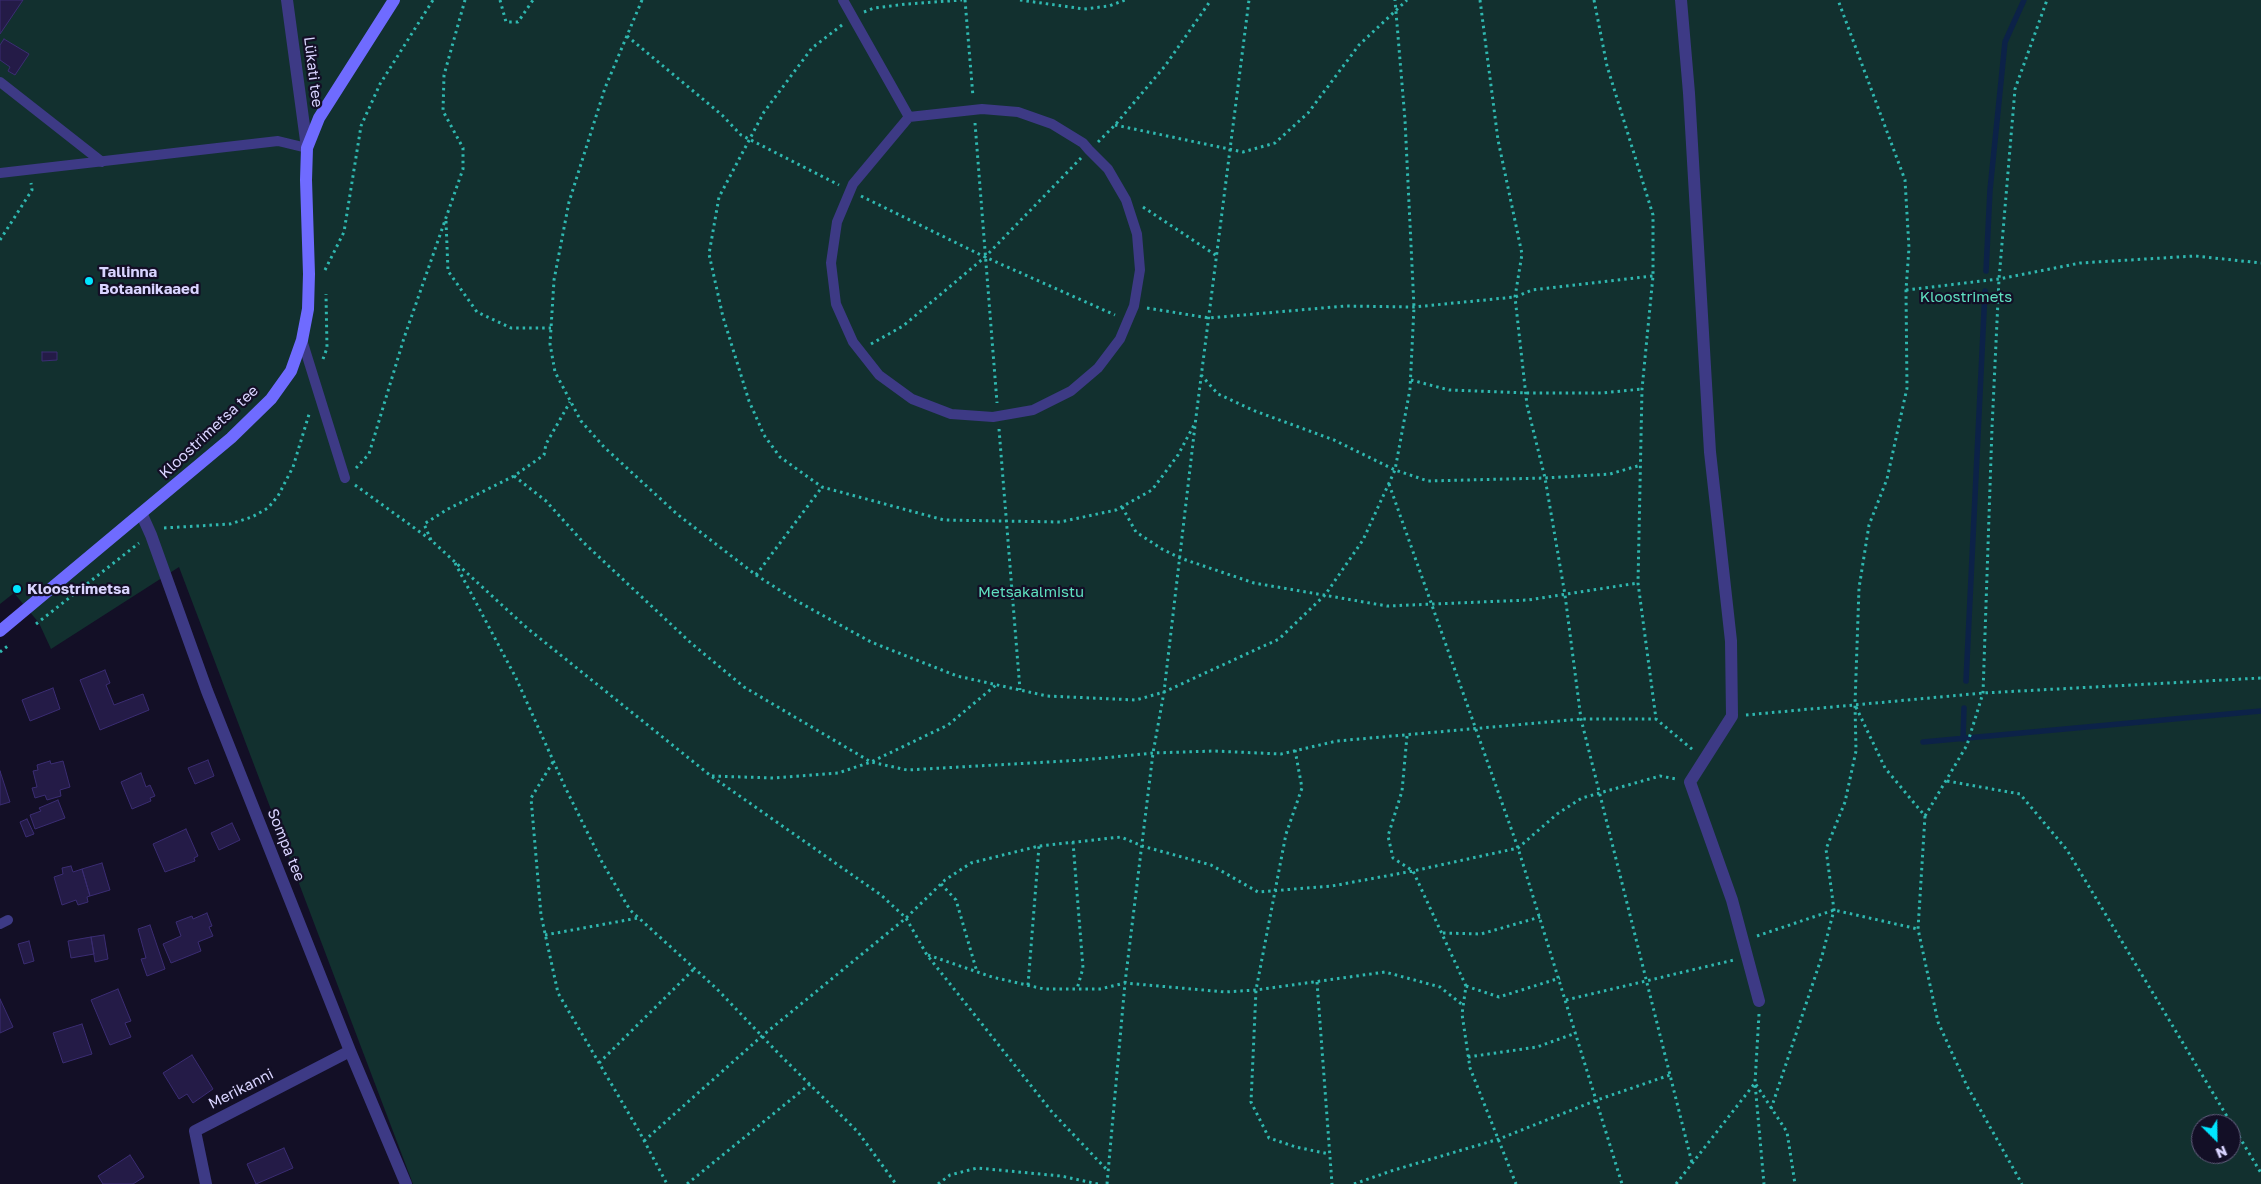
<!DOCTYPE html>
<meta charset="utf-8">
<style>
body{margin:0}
#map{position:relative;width:2261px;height:1184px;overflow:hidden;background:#130f26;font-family:"Golos Text",sans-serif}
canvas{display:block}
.north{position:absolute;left:2191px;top:1114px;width:50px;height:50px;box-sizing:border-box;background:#130f26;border:1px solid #625e7d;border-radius:50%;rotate:157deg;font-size:14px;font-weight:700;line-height:20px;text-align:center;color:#d9d4ff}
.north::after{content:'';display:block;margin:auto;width:18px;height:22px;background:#00e5ff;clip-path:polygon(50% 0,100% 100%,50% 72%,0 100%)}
</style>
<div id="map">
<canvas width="2261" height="1184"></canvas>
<div class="north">N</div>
</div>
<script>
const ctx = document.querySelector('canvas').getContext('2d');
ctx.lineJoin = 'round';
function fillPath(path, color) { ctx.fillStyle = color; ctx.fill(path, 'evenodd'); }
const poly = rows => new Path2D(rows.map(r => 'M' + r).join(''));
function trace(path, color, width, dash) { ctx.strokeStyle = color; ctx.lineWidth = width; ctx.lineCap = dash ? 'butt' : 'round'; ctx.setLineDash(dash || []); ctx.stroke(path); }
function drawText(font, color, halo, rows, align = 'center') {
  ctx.font = font + ' "Golos Text",sans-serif'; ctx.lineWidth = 4.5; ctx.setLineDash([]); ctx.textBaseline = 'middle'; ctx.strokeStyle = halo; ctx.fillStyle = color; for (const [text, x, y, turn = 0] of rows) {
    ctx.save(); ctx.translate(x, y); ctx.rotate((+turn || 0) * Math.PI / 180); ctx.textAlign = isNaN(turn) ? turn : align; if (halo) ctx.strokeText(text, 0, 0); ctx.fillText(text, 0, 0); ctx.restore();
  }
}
fillPath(poly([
 [0,0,2261,0,2261,1184,413,1184,179,567,51,649,39,623,14,593,0,604],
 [2201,1124,2231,1124,2231,1154,2201,1154]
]), '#12302f');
trace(poly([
 [1986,271,1990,190,2005,42,2024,0],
 [1966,681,1985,291],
 [1963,739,1964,708],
 [1923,742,2261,711]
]), '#0c2248', 5.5);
const building = poly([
 [0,0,23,0,0,34,0,0],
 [4,39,29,54,15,75,8,71,10,67,0,60,0,45,4,39],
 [42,352,57,352,57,360,42,361,42,352],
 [105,670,110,683,106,685,114,705,143,694,149,710,100,730,80,680,105,670],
 [53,688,60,709,30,721,22,700,53,688],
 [208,760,214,776,195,784,188,768,208,760],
 [50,761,51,764,63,761,70,787,60,790,61,796,47,800,45,795,35,798,32,788,37,787,33,771,38,770,37,765,50,761],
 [0,771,10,802,0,805,0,771],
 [141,773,146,787,150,785,155,796,150,798,151,801,132,809,121,782,141,773],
 [58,800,65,818,35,829,30,815,41,811,39,808,58,800],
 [27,819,34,834,26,837,20,822,27,819],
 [232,823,240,840,219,850,211,833,232,823],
 [186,829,198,856,194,858,195,861,165,872,153,844,186,829],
 [102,863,110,890,90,896,82,869,102,863],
 [71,866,73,872,82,869,90,896,87,897,88,902,78,905,76,900,62,905,54,877,63,874,62,868,71,866],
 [207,913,212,926,209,927,213,936,198,942,201,951,171,963,163,944,181,936,176,922,192,916,193,919,207,913],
 [150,925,165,969,147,976,141,959,146,958,138,929,150,925],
 [104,935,108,959,95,962,91,937,104,935],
 [91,937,94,954,71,958,68,941,91,937],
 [29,941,34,961,24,964,18,944,29,941],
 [118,989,131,1021,125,1023,131,1037,110,1045,91,1000,118,989],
 [0,999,13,1027,0,1033,0,999],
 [82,1024,92,1054,63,1063,53,1033,82,1024],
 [192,1055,213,1089,193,1103,187,1094,179,1099,163,1073,192,1055],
 [284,1148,293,1168,256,1184,247,1164,284,1148],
 [130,1155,144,1177,133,1184,103,1184,98,1176,130,1155]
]);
fillPath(building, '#241b47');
trace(building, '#3b2d73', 1);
trace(poly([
 [500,0,506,22,518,22,533,0],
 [642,0,605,88,569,202,554,280,550,344,555,372,581,421,604,447,677,514,756,575,795,600,871,642,957,676,1047,696,1136,700,1164,692,1279,639,1325,595,1363,540,1395,470,1410,389,1414,307,1405,120,1395,0],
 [965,0,973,97],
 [1020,0,1084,9,1109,6,1125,0],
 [1480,0,1498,140,1522,254,1515,297,1527,405,1545,478,1565,595,1581,719,1692,1163],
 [1594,0,1607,66,1653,215,1653,276,1642,389,1638,583,1656,719,1693,750],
 [864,12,874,8,907,4,962,0],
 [842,25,812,48,764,112,719,197,709,254,723,317,749,401,764,435,780,457,822,487,944,520,1060,522,1116,510,1152,490,1178,455,1194,425],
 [627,36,722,115,741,135,839,185],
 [975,123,997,403],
 [1115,125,1243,152,1275,143,1308,113,1359,45,1407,0],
 [1098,142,1115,125,1165,66,1211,0],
 [861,196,985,257,1115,315],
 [1143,207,1217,256],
 [446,221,448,271,477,312,511,328,551,328],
 [0,240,32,190,31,183],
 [325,270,344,232,361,126,380,84,433,0],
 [1906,290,1999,279,2080,263,2195,256,2261,263],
 [1147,308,1209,318,1345,306,1414,307,1515,297,1532,290,1653,276],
 [871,344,903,326,985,257,1081,158],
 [323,359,327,348,326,294],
 [1201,375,1218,394,1255,411,1334,440,1395,470,1428,481,1545,478,1610,474,1641,465],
 [1411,380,1449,390,1526,393,1601,393,1642,389],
 [999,429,1020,690],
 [356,468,369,454,404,338,463,169,463,148,443,111,444,75,465,0],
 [514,476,546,501,583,542,691,643,744,687,871,762,907,770,1083,760,1153,753,1214,751,1281,754,1337,741,1581,719,1656,719],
 [1389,484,1518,848,1622,1184],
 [355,485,431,540,527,628,711,776,881,895,906,918,927,955,1052,1112,1108,1171],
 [1122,507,1136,532,1162,549,1180,558,1254,583,1387,606,1528,600,1638,583],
 [164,528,230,524,252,517,268,508,278,496,293,467,310,411],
 [431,540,424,524,448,509,514,476,544,455,546,444,570,402],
 [455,563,516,678,565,787,602,862,630,910,717,989,779,1054,858,1132,896,1184],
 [756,575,822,487],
 [36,624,139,543],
 [0,652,9,645],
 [1856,707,1885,768,1925,816,1918,929,1938,1022,1967,1086,2022,1184],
 [1746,715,1983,693,2261,678],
 [1407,736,1402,791,1388,836,1393,858,1413,871,1466,986,1462,1014,1470,1068,1516,1184],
 [1295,750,1302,788,1286,834,1256,990,1251,1102,1269,1138,1296,1147,1329,1154],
 [553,762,531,798,541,915,558,993,639,1131,667,1184],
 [712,776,774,778,838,773,871,762,948,725,996,685],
 [1947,781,2020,794,2067,850,2261,1173],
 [1925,816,1967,745,1983,693,1992,428,1999,279,2015,89,2047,0],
 [1073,842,1083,968,1077,989],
 [941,884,956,900,977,972],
 [1443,933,1481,934,1540,917],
 [545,935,638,918],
 [1757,936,1834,910,1918,929],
 [928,955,992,977,1044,989,1100,989,1125,983,1225,992,1256,990,1385,972,1440,987,1464,1006],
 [1317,982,1332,1184],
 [1028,985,1039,846],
 [1466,986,1499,997,1560,978],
 [1566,1000,1734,960],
 [1759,1014,1755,1083,1764,1184],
 [1468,1057,1537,1047,1576,1033],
 [599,1063,695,968],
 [1771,1109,1822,956,1834,910,1826,849,1845,802,1856,751,1855,704,1859,588,1869,525,1887,479,1907,388,1906,290,1909,248,1905,180,1838,0],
 [644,1141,762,1036,906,918,945,880,971,863,1039,846,1121,837,1142,846,1211,865,1258,892,1332,886,1413,871,1518,848,1557,814,1582,798,1660,776,1676,779],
 [687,1184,810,1084],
 [938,1184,950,1175,977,1168,1061,1176,1098,1184],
 [1107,1184,1125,983,1153,753,1164,692,1196,417,1249,0],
 [1354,1184,1391,1171,1499,1139,1597,1100,1670,1075],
 [1676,1184,1755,1083,1787,1132,1795,1184]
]), '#2fb8b0', 3, [2.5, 4]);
trace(poly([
 [843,0,909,117],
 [0,82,102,162],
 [982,109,1018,112,1052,124,1083,143,1089,150,1108,169,1126,200,1137,234,1140,270,1134,306,1128,320,1120,339,1098,368,1071,391,1033,410,993,417,951,414,912,399,879,375,853,342,836,304,831,263,837,222,853,184,909,117,982,109],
 [0,173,278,141,307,148],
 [302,340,345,478],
 [0,924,8,920]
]), '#3d3a85', 10);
trace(poly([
 [1681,0,1689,93,1710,452,1731,641,1732,716,1690,782,1732,900,1759,1001],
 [142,515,151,535,207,691,350,1051,406,1184],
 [206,1184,195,1131,350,1051]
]), '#3d3a85', 12);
trace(poly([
 [287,0,307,148]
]), '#3d3a85', 12);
trace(poly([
 [0,631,231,438,271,399,291,371,302,340,308,309,309,274,306,180,307,148,319,118,394,0]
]), '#6f6bff', 12);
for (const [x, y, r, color] of [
 [89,281,5,"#00e5ff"],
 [17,589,5,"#00e5ff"]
]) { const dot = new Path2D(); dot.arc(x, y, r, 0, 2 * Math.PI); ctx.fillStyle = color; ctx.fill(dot); trace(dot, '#130f26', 2); }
drawText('15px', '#d9d4ff', '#130f26', [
 ["Lükati tee",313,72,83],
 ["Kloostrimetsa tee",209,432,-43],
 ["Sompa tee",286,845,68],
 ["Merikanni",241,1089,-27]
]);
drawText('bold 15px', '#d9d4ff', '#130f26', [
 ["Tallinna",99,272],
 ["Botaanikaaed",99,289],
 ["Kloostrimetsa",27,589]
], 'left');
drawText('15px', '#5fe0c0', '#130f26', [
 ["Kloostrimets",1966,297],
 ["Metsakalmistu",1031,592]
]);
</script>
